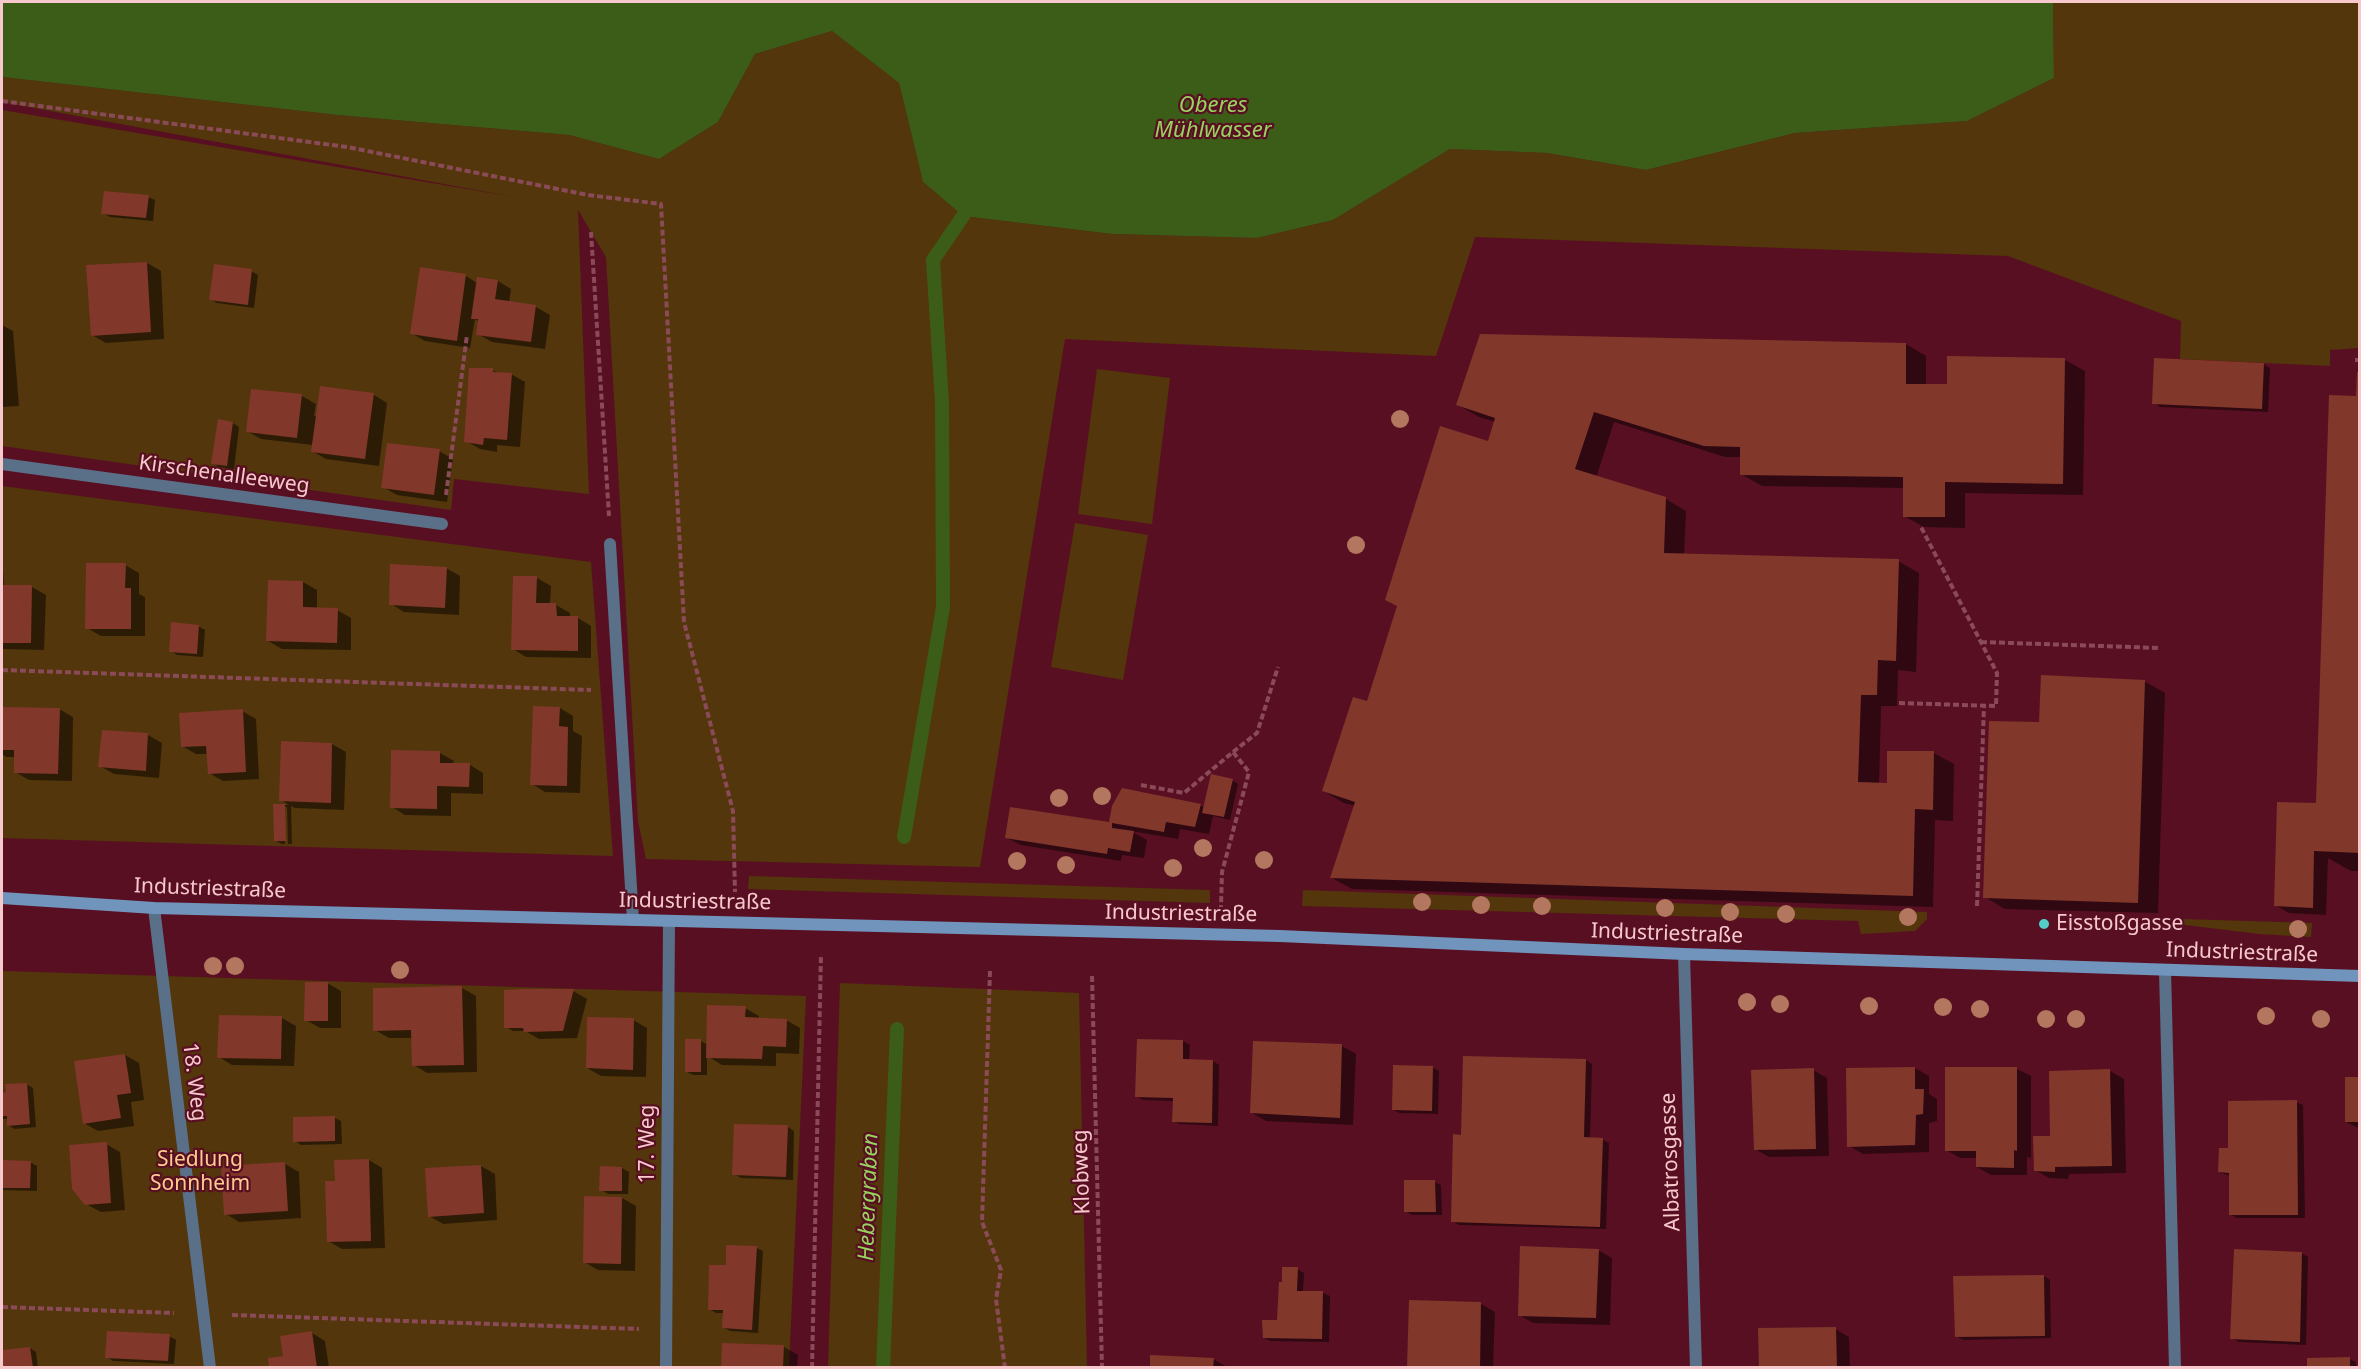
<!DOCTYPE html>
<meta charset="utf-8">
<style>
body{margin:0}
#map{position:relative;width:2361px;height:1369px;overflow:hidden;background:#590f22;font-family:"Noto Sans",sans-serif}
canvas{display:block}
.frame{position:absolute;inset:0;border:3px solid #f7c9cd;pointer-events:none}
</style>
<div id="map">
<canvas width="2361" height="1369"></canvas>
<div class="frame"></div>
</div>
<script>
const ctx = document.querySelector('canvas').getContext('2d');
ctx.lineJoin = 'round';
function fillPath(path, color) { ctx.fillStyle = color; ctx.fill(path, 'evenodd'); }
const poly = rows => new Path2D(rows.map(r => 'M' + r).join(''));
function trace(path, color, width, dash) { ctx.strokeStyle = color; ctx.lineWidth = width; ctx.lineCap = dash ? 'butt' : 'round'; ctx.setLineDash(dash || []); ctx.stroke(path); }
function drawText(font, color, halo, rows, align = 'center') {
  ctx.font = font + ' "Noto Sans",sans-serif'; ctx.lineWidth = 4.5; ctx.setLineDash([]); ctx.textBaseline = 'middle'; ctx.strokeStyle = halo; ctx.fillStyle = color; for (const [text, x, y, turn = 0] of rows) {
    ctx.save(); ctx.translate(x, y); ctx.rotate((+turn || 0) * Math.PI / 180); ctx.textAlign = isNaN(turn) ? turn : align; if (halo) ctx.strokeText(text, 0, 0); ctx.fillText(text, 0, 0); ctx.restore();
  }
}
fillPath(poly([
 [2053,2,2359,2,2359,348,2330,350,2330,366,2180,359,2181,321,2008,256,1475,237,1436,356,1065,339,980,867,646,859,638,821,606,257,578,210,589,494,454,479,451,510,2,446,2,110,514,197,2,102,2,77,337,115,569,135,659,159,718,122,755,54,832,31,899,83,923,182,963,216,1112,234,1257,238,1333,220,1450,149,1547,153,1646,170,1795,133,1967,121,2054,78],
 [1097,369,1170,378,1152,524,1078,514],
 [2,486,591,562,613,856,2,838],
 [1075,523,1148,535,1123,680,1051,667],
 [749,876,1210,890,1210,903,748,889],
 [1303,890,1927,912,1927,919,1915,931,1861,934,1858,921,1302,906],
 [2120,917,2312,923,2311,937,2259,934],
 [2,971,806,996,789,1367,2,1368],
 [840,983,1079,993,1087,1367,828,1367]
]), '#53360b');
fillPath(poly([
 [2,2,2053,2,2054,78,1967,121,1795,133,1646,170,1547,153,1450,149,1333,220,1257,238,1112,234,963,216,923,182,899,83,832,31,755,54,718,122,659,159,569,135,337,115,2,77]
]), '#3c5d18');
fillPath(poly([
 [148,197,155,200,153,221,110,217,103,213],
 [147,263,161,271,164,339,106,343,92,335],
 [421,269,466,276,477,283,498,281,511,289,509,303,536,307,550,315,545,349,492,342,478,334,479,322,475,319,470,348,425,341,411,333],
 [251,271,258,275,254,308,217,303,210,299],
 [2,325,13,331,19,406,2,407],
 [1906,344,1926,356,1926,385,1949,386,2065,360,2085,371,2083,495,1965,493,1965,528,1924,527,1904,516,1905,488,1762,486,1741,474,1741,457,1725,457,1614,422,1596,478,1666,499,1686,511,1684,555,1898,561,1919,573,1916,672,1898,670,1897,706,1881,706,1879,784,1888,785,1934,753,1954,764,1953,821,1935,820,1933,907,1352,889,1332,878,1356,806,1344,803,1323,791,1368,703,1489,443,1496,422,1479,417,1458,405],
 [2263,364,2270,368,2268,412,2160,407,2154,403],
 [492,370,500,374,511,374,525,382,520,447,497,445,497,452,480,449,466,441],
 [2360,373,2360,871,2351,871,2328,858,2326,915,2289,913,2275,905,2317,805],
 [252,390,302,396,316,404,314,416,317,416,374,395,387,403,379,466,326,459,312,451,313,445,261,439,247,431],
 [233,423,239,427,234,469,219,467,213,463],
 [439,451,453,459,447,502,397,495,383,487],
 [2,554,4,586,32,587,46,595,44,650,2,649],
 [125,565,139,573,139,594,145,597,145,636,101,636,87,628],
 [446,568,460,576,459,615,404,612,391,604],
 [537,578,551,586,550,604,556,605,570,613,570,618,578,618,591,626,591,658,526,657,513,649],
 [303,582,317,590,317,609,337,610,351,618,351,650,282,649,268,641],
 [198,626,205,630,203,657,177,655,171,651],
 [2144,681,2165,693,2158,913,2005,909,1985,897,2040,724],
 [2,708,59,709,73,717,72,781,29,780,15,772,15,757,6,757,2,754],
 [560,708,573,716,573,731,582,736,580,793,545,792,532,784],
 [242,711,256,719,259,779,223,781,209,773,208,754,196,754,182,746],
 [103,731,148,735,162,743,159,778,114,774,100,766],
 [332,744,346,752,344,810,295,808,291,806,292,844,288,844,287,807,284,807,285,844,282,844,276,841,275,805,289,805,281,800],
 [440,753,454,761,453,764,470,765,483,773,483,794,451,793,451,816,405,815,392,807],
 [1232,780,1238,784,1230,820,1213,816,1209,834,1180,829,1178,839,1131,831,1147,840,1144,858,1122,855,1121,861,1021,845,1007,838,1110,824,1113,806,1200,805,1205,808],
 [327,983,341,991,341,1028,320,1028,306,1020],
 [462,988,476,996,477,1072,427,1073,414,1065,413,1038,389,1038,375,1030],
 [573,991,587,999,577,1038,539,1039,525,1031,513,1031,506,1027],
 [745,1008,759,1016,759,1019,786,1020,800,1028,799,1054,776,1053,776,1066,722,1065,707,1056,707,1075,693,1075,687,1072,701,1041,708,1045],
 [282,1018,296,1026,294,1066,232,1065,219,1057],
 [633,1020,647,1028,646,1077,601,1076,587,1068],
 [1138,1040,1183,1041,1190,1045,1189,1060,1213,1061,1219,1065,1218,1126,1180,1124,1173,1121,1174,1101,1143,1100,1136,1096],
 [1254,1043,1342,1046,1356,1054,1353,1125,1266,1121,1252,1113],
 [125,1055,139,1063,144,1100,131,1102,134,1126,98,1131,84,1123],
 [1586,1060,1592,1064,1590,1139,1603,1140,1609,1143,1606,1229,1459,1225,1452,1221,1462,1136],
 [1432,1067,1439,1071,1438,1114,1400,1113,1393,1110],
 [1915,1068,1929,1076,1929,1094,1937,1099,1937,1121,1929,1123,1929,1152,1863,1154,1849,1146],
 [2017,1069,2031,1076,2031,1158,2027,1157,2027,1175,1991,1175,1977,1167,1977,1158,1960,1158,1946,1150],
 [1813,1070,1827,1078,1829,1156,1769,1157,1755,1149],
 [2110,1071,2124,1079,2126,1173,2069,1174,2068,1179,2049,1178,2035,1170,2052,1138],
 [2360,1079,2360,1129,2346,1122],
 [26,1084,33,1088,36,1127,15,1129,9,1126,9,1119,2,1119,2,1094],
 [2296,1102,2303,1105,2305,1218,2237,1218,2230,1214,2230,1176,2219,1172,2230,1149],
 [335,1118,341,1121,342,1144,301,1145,295,1141],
 [788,1127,794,1131,793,1180,741,1178,734,1174],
 [106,1144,120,1152,125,1210,101,1212,86,1204],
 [369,1160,382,1168,385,1248,342,1249,328,1241,336,1182],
 [2,1162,30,1162,37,1166,37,1191,2,1190],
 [285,1164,299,1172,301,1218,239,1222,226,1214],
 [481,1166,495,1174,497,1220,443,1224,429,1216],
 [602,1168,622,1168,629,1172,628,1194,608,1194,601,1190],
 [1435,1182,1441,1185,1442,1215,1412,1215,1405,1211],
 [622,1198,636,1206,635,1271,598,1270,584,1262],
 [728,1247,757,1248,763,1251,758,1333,730,1331,723,1327,724,1313,716,1313,709,1309,727,1267],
 [1598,1250,1612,1258,1610,1325,1533,1323,1519,1315],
 [2301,1253,2308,1257,2306,1345,2239,1342,2232,1338],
 [1297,1269,1304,1273,1303,1292,1323,1293,1330,1296,1329,1342,1271,1341,1264,1338,1279,1322,1283,1284],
 [2044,1276,2050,1280,2051,1338,1963,1340,1956,1336],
 [1481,1304,1495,1312,1493,1368,1409,1368],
 [1835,1329,1849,1337,1850,1368,1761,1368],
 [312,1333,325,1341,329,1368,271,1368],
 [169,1336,176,1340,174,1364,113,1361,107,1357],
 [784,1347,798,1355,797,1368,723,1368],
 [30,1348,36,1352,38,1368,2,1368,2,1352],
 [1213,1359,1227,1367,1151,1368],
 [2349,1359,2356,1362,2356,1368,2308,1368]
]), '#0007');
trace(poly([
 [904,837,943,607,942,402,933,260,963,216,971,199],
 [883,1368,897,1029]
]), '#3c5d18', 14);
fillPath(poly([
 [104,191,149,195,146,218,101,214],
 [147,262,151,332,91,336,86,265],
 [214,264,252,269,248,305,209,300],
 [420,267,466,274,457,341,410,334],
 [477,277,498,280,495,299,536,305,531,342,476,335,478,319,471,319],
 [1480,334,1906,343,1906,384,1947,384,1947,356,2065,358,2063,484,1945,482,1945,517,1903,517,1903,477,1740,475,1740,447,1704,446,1594,412,1575,469,1666,497,1664,553,1899,559,1896,661,1878,660,1877,695,1861,695,1858,782,1887,783,1887,751,1934,751,1933,810,1915,809,1913,896,1330,878,1355,802,1322,791,1353,697,1367,701,1397,606,1385,600,1440,426,1488,441,1495,418,1456,405],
 [2154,358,2264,363,2262,409,2152,404],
 [469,368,493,368,493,372,512,373,507,440,484,438,483,445,464,442],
 [2357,372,2360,372,2360,853,2314,851,2313,908,2274,906,2277,802,2316,803,2329,395,2356,396],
 [320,386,374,393,365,459,311,452],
 [251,389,302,394,297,438,246,432],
 [218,419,233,422,227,466,211,464],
 [387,443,440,449,434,495,381,488],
 [86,563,126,563,125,588,131,588,131,629,85,629],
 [390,564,447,567,445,608,389,605],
 [513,576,537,576,536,603,556,603,557,616,578,616,578,651,511,650],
 [268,580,303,581,303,607,338,608,337,643,266,641],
 [2,585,32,585,31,643,2,643],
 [171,622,199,625,197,654,169,652],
 [2041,675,2145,680,2138,903,1983,898,1989,721,2039,722],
 [533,706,560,707,559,726,568,727,567,786,530,785],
 [2,707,60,708,58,774,14,773,14,750,2,750],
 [243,709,246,772,208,774,206,746,181,747,179,713],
 [102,730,148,733,146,771,98,767],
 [281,741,332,743,331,803,279,801],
 [391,750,440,751,440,763,470,763,469,787,437,786,437,809,390,808],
 [1211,774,1233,779,1224,817,1202,813],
 [1122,788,1201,804,1195,827,1166,822,1164,832,1112,823,1112,828,1134,831,1130,852,1108,848,1107,854,1005,838,1010,807,1109,822,1112,806],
 [273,804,285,804,286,841,274,841],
 [305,982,328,982,328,1021,304,1021],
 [462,986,464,1065,412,1066,411,1030,373,1031,373,988],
 [523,989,574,989,563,1031,524,1032,523,1028,504,1028,504,990],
 [707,1005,746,1006,745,1017,787,1019,786,1047,763,1046,762,1059,706,1058],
 [219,1015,282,1016,281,1059,217,1058],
 [587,1017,634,1018,633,1070,586,1068],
 [685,1039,701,1039,701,1072,685,1072],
 [1137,1039,1183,1040,1183,1059,1213,1060,1212,1123,1172,1122,1173,1098,1135,1097],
 [1253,1041,1342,1044,1340,1118,1250,1113],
 [125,1054,131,1093,117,1095,121,1118,83,1124,74,1061],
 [1463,1056,1586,1059,1584,1137,1603,1138,1600,1227,1451,1222,1453,1134,1461,1135],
 [1393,1065,1433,1066,1432,1111,1392,1110],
 [1915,1067,1915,1089,1924,1089,1923,1114,1916,1115,1915,1145,1847,1147,1846,1068],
 [1945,1067,2017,1067,2017,1151,2014,1150,2014,1168,1976,1167,1976,1151,1945,1151],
 [1814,1068,1816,1149,1754,1150,1751,1070],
 [2110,1069,2112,1166,2055,1167,2055,1172,2034,1171,2033,1136,2050,1136,2049,1071],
 [2345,1077,2360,1077,2360,1122,2345,1122],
 [27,1083,30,1124,7,1126,7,1116,2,1116,2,1093,6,1092,5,1084],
 [2297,1100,2298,1215,2229,1215,2229,1173,2218,1172,2219,1148,2228,1148,2228,1101],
 [335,1116,335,1141,293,1142,293,1117],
 [734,1124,788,1125,786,1177,732,1175],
 [107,1142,111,1203,85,1205,72,1189,69,1145],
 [369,1159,371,1241,327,1242,325,1181,335,1181,334,1160],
 [2,1160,31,1161,30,1188,2,1188],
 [285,1162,288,1211,224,1215,221,1166],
 [481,1165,484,1213,428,1217,425,1168],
 [600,1166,622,1167,622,1191,599,1191],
 [1404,1180,1435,1180,1436,1212,1404,1212],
 [584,1196,622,1197,621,1264,583,1263],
 [726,1245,757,1246,752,1330,722,1328,723,1310,708,1310,709,1265,726,1265],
 [1520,1246,1599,1249,1596,1318,1518,1316],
 [2234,1249,2302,1252,2300,1342,2230,1339],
 [1282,1267,1298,1267,1297,1291,1323,1291,1322,1339,1263,1338,1262,1320,1277,1320,1279,1282,1282,1282],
 [2044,1275,2045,1336,1955,1337,1953,1276],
 [1409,1300,1481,1302,1480,1368,1407,1368],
 [1836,1327,1837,1368,1759,1368,1758,1328],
 [107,1331,170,1334,168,1361,105,1358],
 [312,1331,317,1368,269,1368,268,1358,283,1356,280,1336],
 [722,1343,784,1345,783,1368,721,1368],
 [30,1347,33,1368,2,1368,2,1350],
 [1150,1355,1214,1358,1213,1368,1150,1368],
 [2350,1357,2350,1368,2307,1368,2307,1358]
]), '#82372b');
trace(poly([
 [2,101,347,147,588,195,661,204,684,622,733,811,735,892],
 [591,232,609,516],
 [2355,360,2360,360],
 [446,495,467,335],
 [1981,642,2160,648],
 [2,670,591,690],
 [1899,703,1996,706,1997,673,1921,527],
 [1233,752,1257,733,1278,667],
 [1141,785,1184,793,1233,752,1249,772,1222,872,1221,907],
 [1977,906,1984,706],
 [990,971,982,1222,1001,1270,996,1299,1005,1368],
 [1092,976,1102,1368],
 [2,1307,174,1313],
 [232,1315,639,1329],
 [812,1368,821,954]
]), '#8b4a58', 4, [6, 3]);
trace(poly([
 [2,464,442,524],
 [610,544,633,920],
 [154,908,210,1368],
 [666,1368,669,921]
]), '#5a7089', 12);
trace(poly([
 [1684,954,1696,1368],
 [2165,970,2175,1368]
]), '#5a7089', 12);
trace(poly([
 [2,898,154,908,1280,936,1684,954,2360,976]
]), '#7094bc', 12);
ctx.fillStyle = '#b3765e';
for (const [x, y] of [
 [1400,419],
 [1356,545],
 [1102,796],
 [1059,798],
 [1203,848],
 [1264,860],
 [1017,861],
 [1066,865],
 [1173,868],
 [1422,902],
 [1481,905],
 [1542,906],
 [1665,908],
 [1730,912],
 [1786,914],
 [1908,917],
 [2298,929],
 [213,966],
 [235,966],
 [400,970],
 [1747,1002],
 [1780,1004],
 [1869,1006],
 [1943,1007],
 [1980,1009],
 [2266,1016],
 [2046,1019],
 [2076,1019],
 [2321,1019]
]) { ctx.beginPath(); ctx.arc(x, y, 9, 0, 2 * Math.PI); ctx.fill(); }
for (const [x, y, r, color] of [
 [2044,924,6,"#53cdc9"]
]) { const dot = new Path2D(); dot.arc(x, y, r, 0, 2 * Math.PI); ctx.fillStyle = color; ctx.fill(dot); trace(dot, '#590f22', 2); }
drawText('21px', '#f7c9cd', '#590f22', [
 ["Kirschenalleeweg",224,475,8],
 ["Industriestraße",210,889,2],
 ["Industriestraße",695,902,1],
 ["Industriestraße",1181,914,1],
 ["Industriestraße",1667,934,2],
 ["Industriestraße",2242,953,2],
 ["18. Weg",194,1082,83],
 ["17. Weg",648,1144,-90],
 ["Albatrosgasse",1671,1162,-92],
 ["Klobweg",1082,1172,-92]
]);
drawText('21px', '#f7c9cd', '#590f22', [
 ["Eisstoßgasse",2056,924]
], 'left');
drawText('21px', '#fdcb8f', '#590f22', [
 ["Siedlung",200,1160],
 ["Sonnheim",200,1184]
]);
drawText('italic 22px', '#98d360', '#590f22', [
 ["Oberes",1213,106],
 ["Mühlwasser",1213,131],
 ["Hebergraben",869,1197,-88]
]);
</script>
